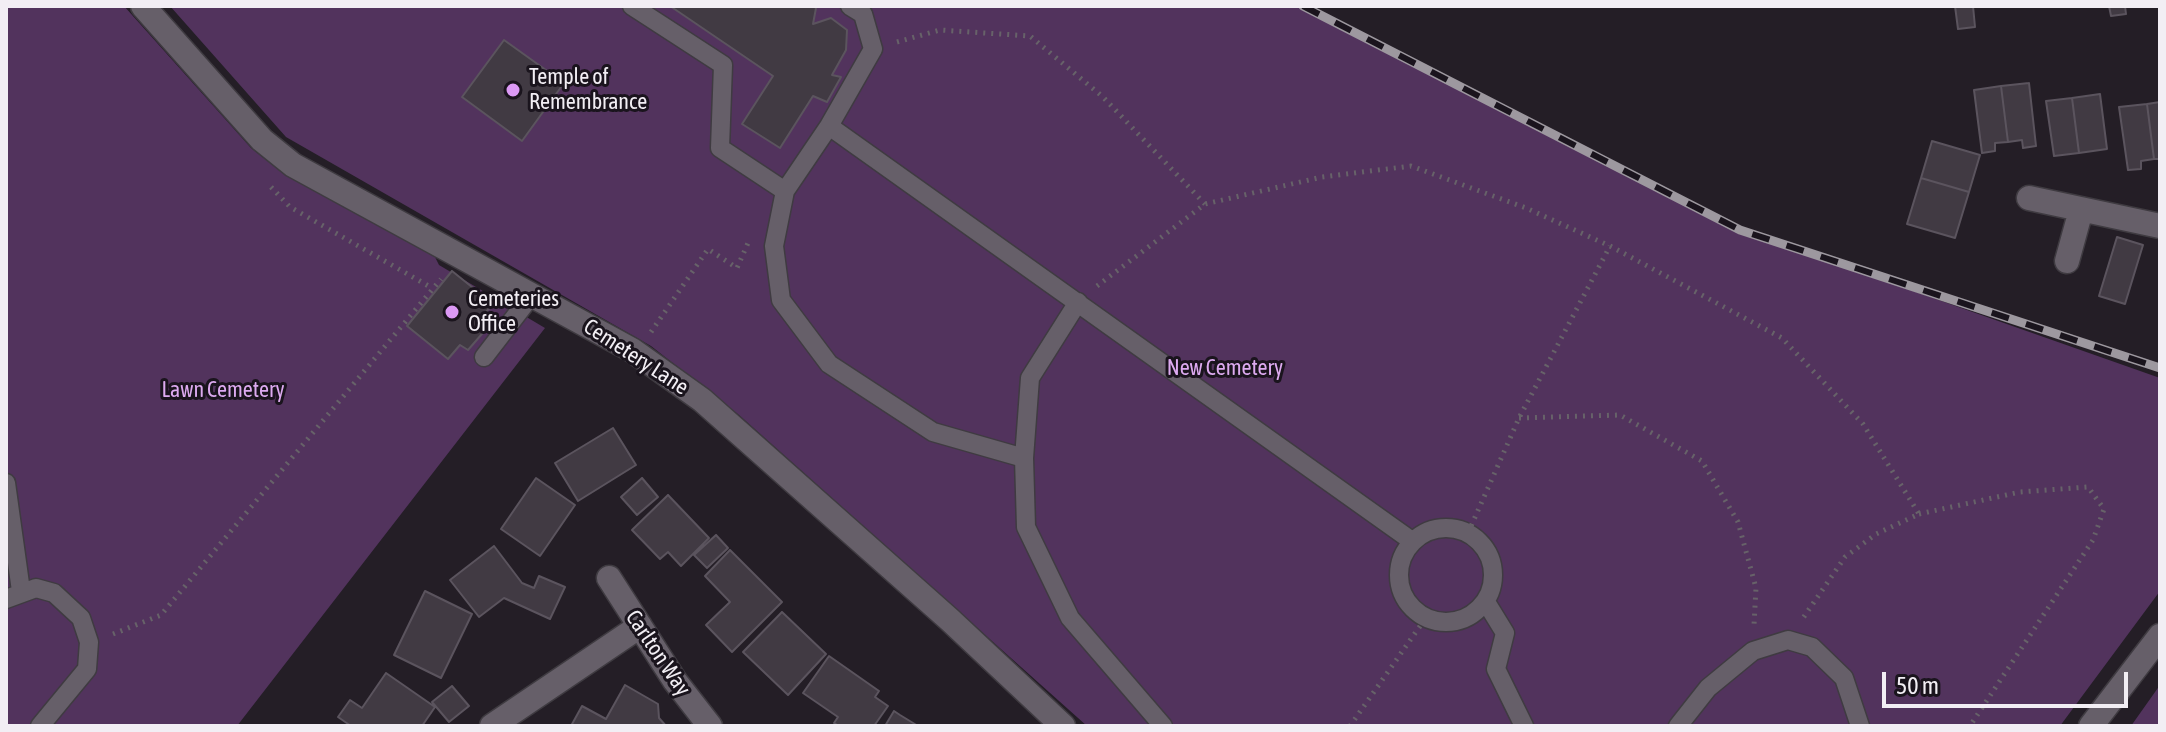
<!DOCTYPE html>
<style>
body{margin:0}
#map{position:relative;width:2166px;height:732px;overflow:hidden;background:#241e26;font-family:"Asap Condensed",sans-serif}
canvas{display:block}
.frame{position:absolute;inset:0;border:8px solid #f2eef4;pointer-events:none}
.scale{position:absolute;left:1882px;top:672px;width:246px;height:36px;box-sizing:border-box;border:4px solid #f2eef4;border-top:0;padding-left:10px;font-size:24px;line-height:28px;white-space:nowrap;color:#f2eef4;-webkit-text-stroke:6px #1a141d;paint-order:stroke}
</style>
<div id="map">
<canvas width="2166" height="732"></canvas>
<div class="frame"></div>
<div class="scale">50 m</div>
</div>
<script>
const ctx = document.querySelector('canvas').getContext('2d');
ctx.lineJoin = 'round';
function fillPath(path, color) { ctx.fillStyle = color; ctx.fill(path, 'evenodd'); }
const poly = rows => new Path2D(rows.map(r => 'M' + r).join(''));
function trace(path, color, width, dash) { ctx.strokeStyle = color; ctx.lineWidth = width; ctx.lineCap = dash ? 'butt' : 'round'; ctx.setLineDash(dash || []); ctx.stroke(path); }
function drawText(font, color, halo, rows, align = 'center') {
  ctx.font = font + ' "Asap Condensed",sans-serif'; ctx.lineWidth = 6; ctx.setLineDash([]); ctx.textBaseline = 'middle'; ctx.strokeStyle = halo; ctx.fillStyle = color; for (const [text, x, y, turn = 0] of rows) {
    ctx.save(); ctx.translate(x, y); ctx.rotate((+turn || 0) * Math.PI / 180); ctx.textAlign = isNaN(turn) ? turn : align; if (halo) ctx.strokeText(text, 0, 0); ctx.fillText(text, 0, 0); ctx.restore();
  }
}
fillPath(poly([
 [6,6,124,6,251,148,273,165,435,257,439,265,545,328,237,726,6,726],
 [170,6,1303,6,1740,230,2160,378,2160,591,2060,726,1087,726,739,415,651,346,286,137],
 [2160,685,2160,726,2131,726]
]), '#52335d');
const building = poly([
 [670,6,813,6,816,8,813,24,831,18,847,30,846,50,832,75,841,77,827,102,813,96,780,148,742,124,773,76,670,6],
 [1955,6,1973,6,1975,27,1958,29,1955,6],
 [2109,6,2125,6,2126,14,2111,16,2109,6],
 [504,40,564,83,522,141,462,97,504,40],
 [2029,83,2036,146,2023,148,2022,140,2008,142,2001,86,2029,83],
 [2001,86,2008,142,1995,143,1995,151,1982,153,1974,90,2001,86],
 [2100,94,2107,149,2079,153,2072,98,2100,94],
 [2072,98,2079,153,2054,156,2046,101,2072,98],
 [2160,102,2160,159,2154,159,2147,104,2160,102],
 [2147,104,2154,159,2141,161,2141,169,2128,170,2119,107,2147,104],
 [1932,141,1980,155,1969,192,1921,178,1932,141],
 [1921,178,1969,192,1955,238,1907,224,1921,178],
 [2117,237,2143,245,2125,304,2099,296,2117,237],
 [452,271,493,304,479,320,488,327,468,350,460,345,448,359,407,326,452,271],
 [613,428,636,465,578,501,555,463,613,428],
 [536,478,575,505,540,556,501,529,536,478],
 [642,478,658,497,637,515,621,497,642,478],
 [668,495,709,538,681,566,668,552,660,559,632,530,668,495],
 [716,535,728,548,707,568,694,555,716,535],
 [494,546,522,583,534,588,539,576,565,587,550,619,504,598,479,617,450,580,494,546],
 [730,550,782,602,732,652,706,625,730,602,705,576,730,550],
 [425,591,472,614,441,678,394,655,425,591],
 [782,612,826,654,788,695,743,652,782,612],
 [829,656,879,691,875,697,888,706,874,726,839,726,834,723,838,717,803,693,829,656],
 [386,673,435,707,422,726,351,726,338,717,350,700,362,708,386,673],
 [625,685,658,704,659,718,666,726,571,726,582,706,606,719,625,685],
 [452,686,469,706,449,722,432,702,452,686],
 [894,711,900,715,918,726,885,726,894,711]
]);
fillPath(building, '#413a43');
trace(building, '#5b545e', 2);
const lane = poly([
 [632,6,723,65,720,148,785,191],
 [829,126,873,49,863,14,850,6],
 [1078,302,1030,378,1024,458,1026,527,1070,618,1163,726],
 [484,357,531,296],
 [1024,458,933,432,829,364,781,300,774,246,785,191,829,126,1412,541],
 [6,483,21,591],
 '1399 575a47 47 0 1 1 94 0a47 47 0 1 1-94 0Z',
 [6,599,36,588,54,593,81,618,89,642,87,669,40,726],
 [1486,602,1505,633,1496,669,1524,726],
 [1678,726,1708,688,1753,651,1788,640,1812,647,1844,678,1860,726]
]);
const street = poly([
 [143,6,262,140,293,165,632,350,702,400,950,620,1063,726],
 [2029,198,2160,226],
 [2067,261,2081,210],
 [609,578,675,681,710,726],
 [492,726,640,626],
 [2091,726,2160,636]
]);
trace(lane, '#3f3b41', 21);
trace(street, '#3f3b41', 27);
trace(poly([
 [897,42,940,30,1030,36,1103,97,1205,204],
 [271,187,290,207,432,288],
 [1097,286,1205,204,1322,177,1411,166,1526,208,1610,246,1782,338,1863,424,1919,514,1876,534,1845,557,1801,621],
 [651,332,708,249,737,268,748,243],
 [1519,418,1620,415,1702,461,1738,522,1756,588,1754,625],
 [1919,514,2020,492,2088,487,2104,509,2093,540,1970,726],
 [1468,533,1519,418,1610,246],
 [113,634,161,615,441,279],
 [1350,726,1425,619]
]), '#676269', 5, [2, 6]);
trace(lane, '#665f69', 18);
trace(street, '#665f69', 24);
const rail = poly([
 [1303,6,1740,230,2160,368]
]);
trace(rail, '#9d989f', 9);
trace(rail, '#1a141d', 6, [18]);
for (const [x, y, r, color] of [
 [513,90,8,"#dc99f5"],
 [452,312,8,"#dc99f5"]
]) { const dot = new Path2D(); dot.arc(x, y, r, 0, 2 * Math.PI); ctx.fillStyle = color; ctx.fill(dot); trace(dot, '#1a141d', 3); }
drawText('22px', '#f2eef4', '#1a141d', [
 ["Temple of",529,77],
 ["Remembrance",529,102],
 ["Cemeteries",468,299],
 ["Office",468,324]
], 'left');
drawText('22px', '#f2eef4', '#1a141d', [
 ["Cemetery Lane",636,357,33],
 ["Carlton Way",658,653,56]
]);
drawText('22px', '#ddaaf0', '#1a141d', [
 ["New Cemetery",1225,368],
 ["Lawn Cemetery",223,390]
]);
</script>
